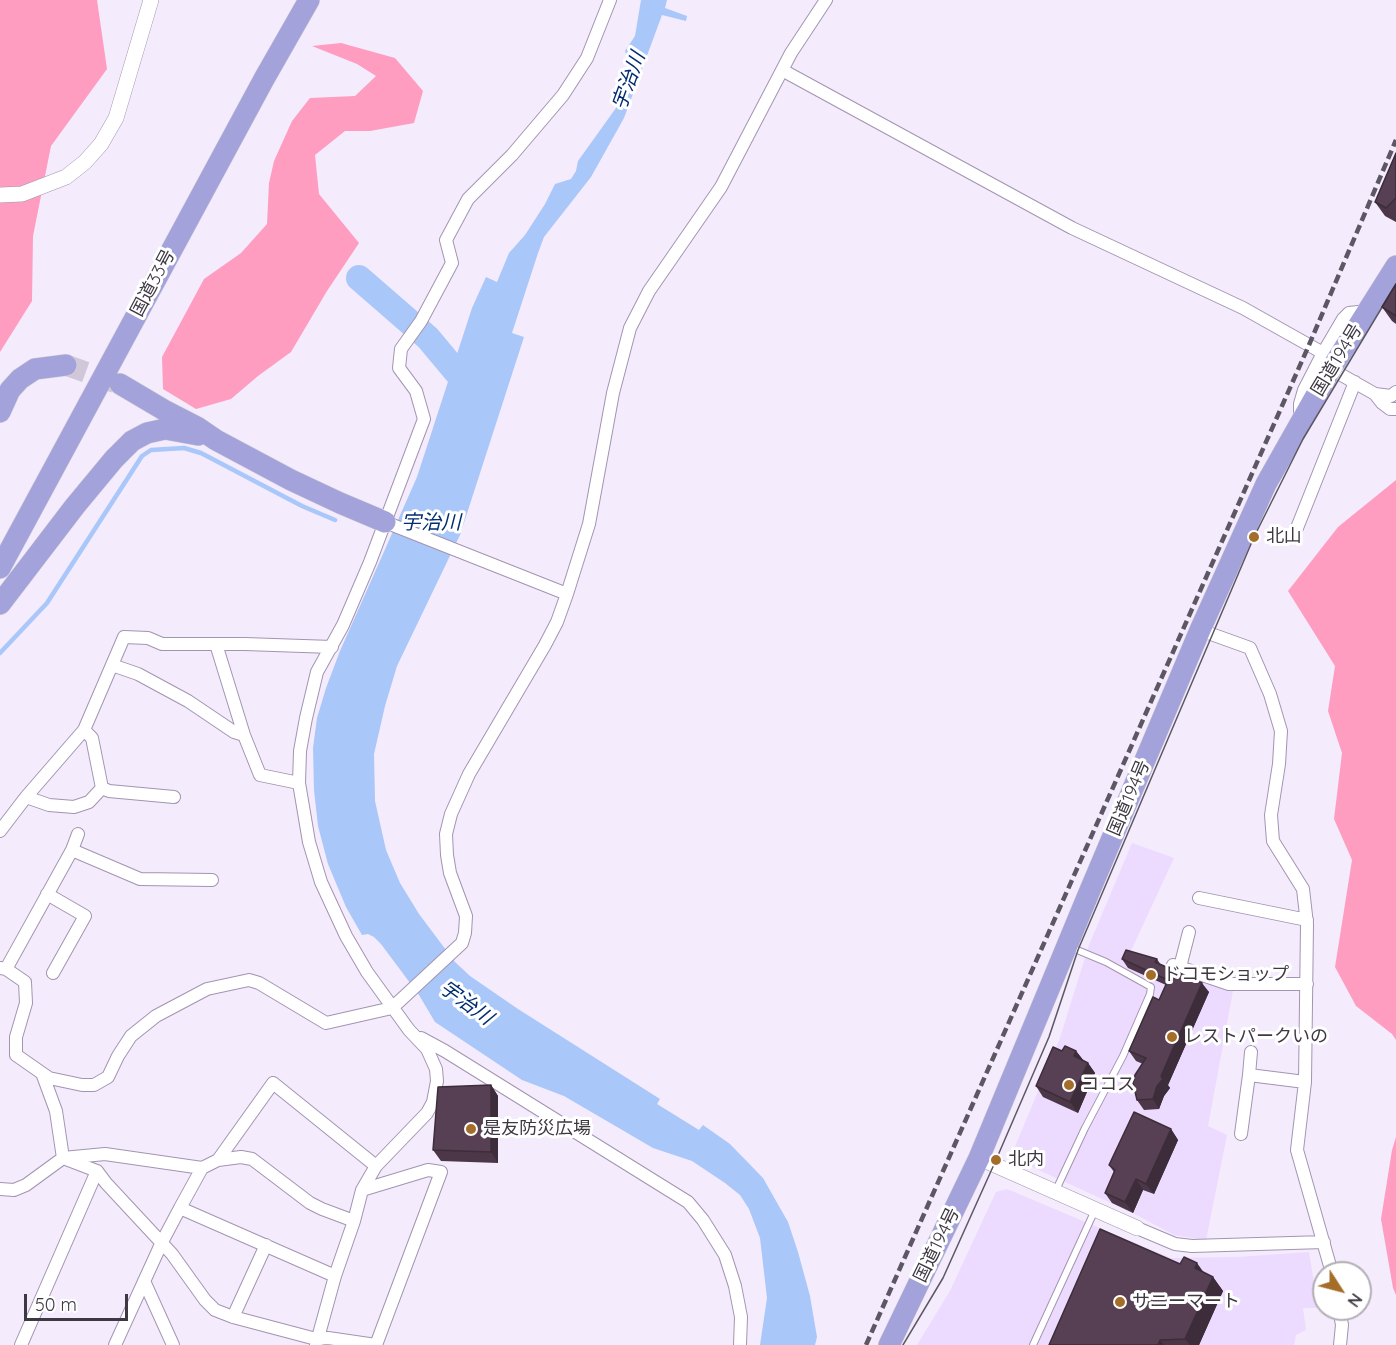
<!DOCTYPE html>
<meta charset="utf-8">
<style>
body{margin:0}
#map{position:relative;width:1396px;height:1345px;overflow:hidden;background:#f4ebfd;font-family:Quicksand,sans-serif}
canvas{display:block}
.north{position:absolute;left:1312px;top:1261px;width:60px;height:60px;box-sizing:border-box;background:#fff;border:2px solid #b2afb4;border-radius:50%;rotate:126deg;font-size:16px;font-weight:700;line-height:24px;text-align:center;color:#3e3843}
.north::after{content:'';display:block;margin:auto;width:21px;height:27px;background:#a46e28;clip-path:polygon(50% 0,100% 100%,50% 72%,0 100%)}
.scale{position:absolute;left:24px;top:1294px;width:104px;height:27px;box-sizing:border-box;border:3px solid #3e3843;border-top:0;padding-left:8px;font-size:18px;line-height:21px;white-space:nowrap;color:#3e3843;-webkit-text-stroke:4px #fff;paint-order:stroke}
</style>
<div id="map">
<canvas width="1396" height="1345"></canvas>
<div class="north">N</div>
<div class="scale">50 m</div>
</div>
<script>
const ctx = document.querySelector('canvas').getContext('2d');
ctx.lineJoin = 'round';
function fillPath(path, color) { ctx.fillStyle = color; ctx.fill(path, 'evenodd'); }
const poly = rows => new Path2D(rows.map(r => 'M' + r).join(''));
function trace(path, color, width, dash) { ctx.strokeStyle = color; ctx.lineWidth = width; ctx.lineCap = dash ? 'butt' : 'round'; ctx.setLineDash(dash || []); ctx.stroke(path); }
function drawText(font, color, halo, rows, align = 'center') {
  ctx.font = font + ' Quicksand,"Noto Sans JP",sans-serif'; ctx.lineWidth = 6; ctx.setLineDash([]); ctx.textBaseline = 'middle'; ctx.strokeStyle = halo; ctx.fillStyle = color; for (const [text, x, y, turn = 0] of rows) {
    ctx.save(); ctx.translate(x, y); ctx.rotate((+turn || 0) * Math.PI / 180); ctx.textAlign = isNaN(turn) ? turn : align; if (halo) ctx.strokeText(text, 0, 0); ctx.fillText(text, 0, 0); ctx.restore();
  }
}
fillPath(poly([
 [1132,843,1174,858,1130,953,1233,991,1208,1126,1227,1135,1206,1240,1174,1235,1133,1213,1019,1161,1014,1149,1059,1041,1089,945],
 [1007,1189,1171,1258,1238,1257,1309,1252,1318,1308,1303,1308,1306,1330,1296,1335,1294,1345,917,1345,950,1291,996,1192]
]), '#eddaff');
fillPath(poly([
 [0,0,97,0,107,69,51,146,33,236,32,301,0,352],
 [341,43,395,58,423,91,414,123,370,131,345,131,315,155,319,194,359,243,327,291,291,352,258,376,231,399,196,409,163,389,162,357,204,279,241,253,267,224,269,183,274,161,292,121,310,98,355,96,376,76,357,64,312,46],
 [1396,480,1396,1040,1392,1034,1356,1006,1335,967,1352,860,1334,819,1342,753,1328,711,1335,666,1288,591,1338,527],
 [1396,1137,1396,1295,1393,1288,1381,1219,1392,1150]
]), '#fe9dc0');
fillPath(poly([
 [641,0,667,0,665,8,687,16,686,21,662,15,624,118,591,177,544,237,538,253,512,333,524,337,460,535,397,666,385,706,374,754,375,801,386,850,400,883,419,914,455,962,470,976,518,1009,660,1099,657,1104,699,1130,703,1125,730,1144,763,1178,788,1222,798,1252,810,1296,817,1337,815,1345,760,1345,767,1298,760,1238,749,1209,740,1195,725,1183,692,1161,653,1148,564,1096,522,1080,435,1022,419,995,381,944,374,937,368,934,362,935,346,907,328,864,318,826,314,790,313,748,317,718,326,688,340,651,417,477,472,308,486,277,497,282,509,253,525,235,545,204,555,184,571,179,576,171,578,161,621,101,619,85,631,66,625,51,635,36]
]), '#a9c7f8');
trace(poly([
 [0,653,47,603,142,456,151,450,184,448,201,453,302,506,335,520]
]), '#a9c7f8', 4.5);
trace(poly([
 [359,278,428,338,474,393]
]), '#a9c7f8', 26);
trace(poly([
 [66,365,119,384]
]), '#d0c7d8', 21, [21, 10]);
const service = poly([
 [1055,1192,1085,1128,1123,1056,1150,994,1151,987,1106,962,1070,947],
 [1033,1345,1095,1210]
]);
const minor = poly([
 [782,70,1072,228,1243,308,1323,353,1304,390,1300,404,1300,417],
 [1323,353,1343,319,1349,313,1368,311],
 [1331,369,1375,394,1391,396,1396,392],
 [1375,394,1382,403,1390,409,1396,409],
 [385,522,567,594],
 [1297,528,1355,382],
 [1200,630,1250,648,1270,694,1281,731,1279,764,1271,815,1273,841,1303,889,1307,924,1305,1082,1297,1150,1332,1273],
 [216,644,244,735,260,775,299,783],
 [112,665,138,674,188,701,234,732,244,735],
 [102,788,109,791,174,797],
 [26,797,84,730,124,637,148,638,162,644,245,644,332,647],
 [0,831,26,797,49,805,74,807,89,802,102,788,92,738,84,730],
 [72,850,78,834],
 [47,894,85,916,53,973],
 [1199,898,1307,920],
 [1173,965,1229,984,1307,984],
 [1180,967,1189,932],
 [0,968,6,969,25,982,26,1003,16,1037,16,1055,49,1078,82,1085,94,1085,108,1077,118,1056,131,1036,156,1016,207,989,249,980,259,983,326,1023,392,1008,462,943,465,933,466,916,450,873,447,855,446,834,451,814,469,774,545,645,557,622,567,594,589,524,613,393,630,328,649,291,721,187,791,53,826,0],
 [6,969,72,850,140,879,212,880],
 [421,1038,445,1051,688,1202,703,1220,725,1255,735,1286,741,1317,740,1345],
 [42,1073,56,1111,63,1158],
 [1249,1075,1251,1052],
 [1241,1134,1249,1075,1305,1082],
 [63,1158,97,1171,106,1183,172,1254,205,1300,215,1310,233,1317,316,1339,328,1338,376,1345],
 [218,1160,202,1168,180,1208,335,1276],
 [0,1189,14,1190,26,1185,63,1158,105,1154,202,1168],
 [362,1190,428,1170,441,1172,376,1345],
 [354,1221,322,1209,310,1203,252,1159,241,1157,218,1160,273,1083,376,1166],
 [1137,1228,1175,1244,1192,1246,1324,1242],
 [144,1281,173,1345],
 [1339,1309,1342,1325,1340,1345],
 [233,1317,266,1245],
 [21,1345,97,1171],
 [115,1345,162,1242,180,1208],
 [316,1345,335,1276,354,1221,362,1190,376,1166,427,1113,433,1102,437,1081,436,1069,427,1049,409,1030,367,972,346,936,321,882,309,842,299,783,300,751,306,718,317,672,343,625,370,562,424,419,416,391,399,368,401,349,421,321,452,263,446,240,468,199,512,155,563,95,587,58,610,0]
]);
const tertiary = poly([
 [0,195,22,194,66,177,85,162,101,144,116,118,151,0],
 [979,1158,1137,1228]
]);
const trunk = poly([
 [120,384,164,410,197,427,216,440,291,480,340,503,385,522],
 [0,412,10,390,20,379,35,369,66,365],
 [0,568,264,79,309,0],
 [0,604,75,506,114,459,132,441,147,433,165,429,198,435],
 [889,1345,979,1158,1088,895,1200,630,1266,484,1331,369,1396,266]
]);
trace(service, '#a394b0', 8);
trace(minor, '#a394b0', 14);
trace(tertiary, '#a394b0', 16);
trace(trunk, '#d5d3d6', 22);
trace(service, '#fff', 6);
trace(minor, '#fff', 12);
trace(tertiary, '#fff', 15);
trace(trunk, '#a3a2da', 21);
trace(poly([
 [903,1345,943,1278,996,1160,1049,1037,1078,950,1254,537,1303,439,1396,284]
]), '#5d5763', 1.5);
trace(poly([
 [866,1345,1309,345,1396,140]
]), '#5d5763', 4.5, [9, 4.5]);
fillPath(poly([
 [1396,153,1396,222,1385,216,1375,202],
 [1396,284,1396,324,1392,321,1382,307],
 [1122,959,1157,959,1161,965,1209,992,1168,1085,1170,1088,1164,1096,1159,1109,1144,1110,1137,1100,1143,1064,1136,1061,1129,1051,1159,1000,1166,985,1128,968],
 [1062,1051,1076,1051,1083,1060,1088,1063,1095,1073,1078,1113,1043,1097,1036,1086],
 [491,1085,498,1096,498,1163,441,1161,433,1150],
 [1171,1129,1178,1140,1154,1194,1143,1190,1133,1213,1112,1203,1105,1193,1114,1172,1109,1165],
 [1180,1264,1213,1277,1223,1291,1199,1345,1049,1345]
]), '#4b3747');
fillPath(poly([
 [1202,983,1209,992,1168,1085,1161,1076],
 [1076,1051,1084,1061,1074,1056],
 [1088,1063,1095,1073,1078,1113,1070,1102],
 [1163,1079,1170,1088,1164,1096,1159,1109,1153,1099,1157,1086],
 [491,1085,498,1096,498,1163,491,1152],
 [1171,1129,1178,1140,1154,1194,1146,1184],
 [1136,1179,1143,1190,1133,1213,1125,1202],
 [1197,1263,1207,1277,1195,1268],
 [1213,1277,1223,1291,1199,1345,1190,1345,1185,1339],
 [1160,1340,1164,1345,1158,1345]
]), '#3d2d3a');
const building = poly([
 [1396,153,1396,198,1386,208,1375,202,1396,153],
 [1396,284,1396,316,1382,307,1396,284],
 [1126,950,1157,959,1155,962,1202,983,1161,1076,1163,1079,1157,1086,1153,1099,1137,1100,1133,1083,1135,1075,1146,1058,1129,1051,1153,997,1159,1000,1168,980,1122,959,1126,950],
 [1065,1046,1076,1051,1074,1056,1088,1063,1070,1102,1036,1086,1053,1047,1062,1051,1065,1046],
 [491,1085,491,1152,433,1150,438,1087,491,1085],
 [1134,1112,1171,1129,1146,1184,1136,1179,1125,1202,1105,1193,1115,1170,1109,1165,1134,1112],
 [1100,1229,1180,1264,1184,1257,1197,1263,1195,1268,1213,1277,1185,1339,1160,1340,1158,1345,1049,1345,1100,1229]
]);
fillPath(building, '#574053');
trace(building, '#3d2d3a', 1.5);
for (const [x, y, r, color] of [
 [1254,537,6,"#a46e28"],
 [1151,975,6,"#a46e28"],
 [1172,1037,6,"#a46e28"],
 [1069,1085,6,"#a46e28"],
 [471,1129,6,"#a46e28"],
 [996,1160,6,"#a46e28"],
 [1120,1302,6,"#a46e28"]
]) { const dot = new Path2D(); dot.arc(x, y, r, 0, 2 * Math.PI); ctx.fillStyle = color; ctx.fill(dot); trace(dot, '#fff', 2); }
drawText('18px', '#3e3843', '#fff', [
 ["国道33号",153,283,-62],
 ["国道194号",1337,360,-59],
 ["国道194号",1129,798,-67],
 ["国道194号",937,1245,-64]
]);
drawText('18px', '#3e3843', '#fff', [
 ["北山",1266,537],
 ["ドコモショップ",1163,975],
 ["レストパークいの",1184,1037],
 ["ココス",1081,1085],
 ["是友防災広場",483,1129],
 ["北内",1008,1160],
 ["サニーマート",1132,1302]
], 'left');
drawText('italic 20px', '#022d71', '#fff', [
 ["宇治川",629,81,-70],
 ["宇治川",431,523],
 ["宇治川",466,1003,36]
]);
</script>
